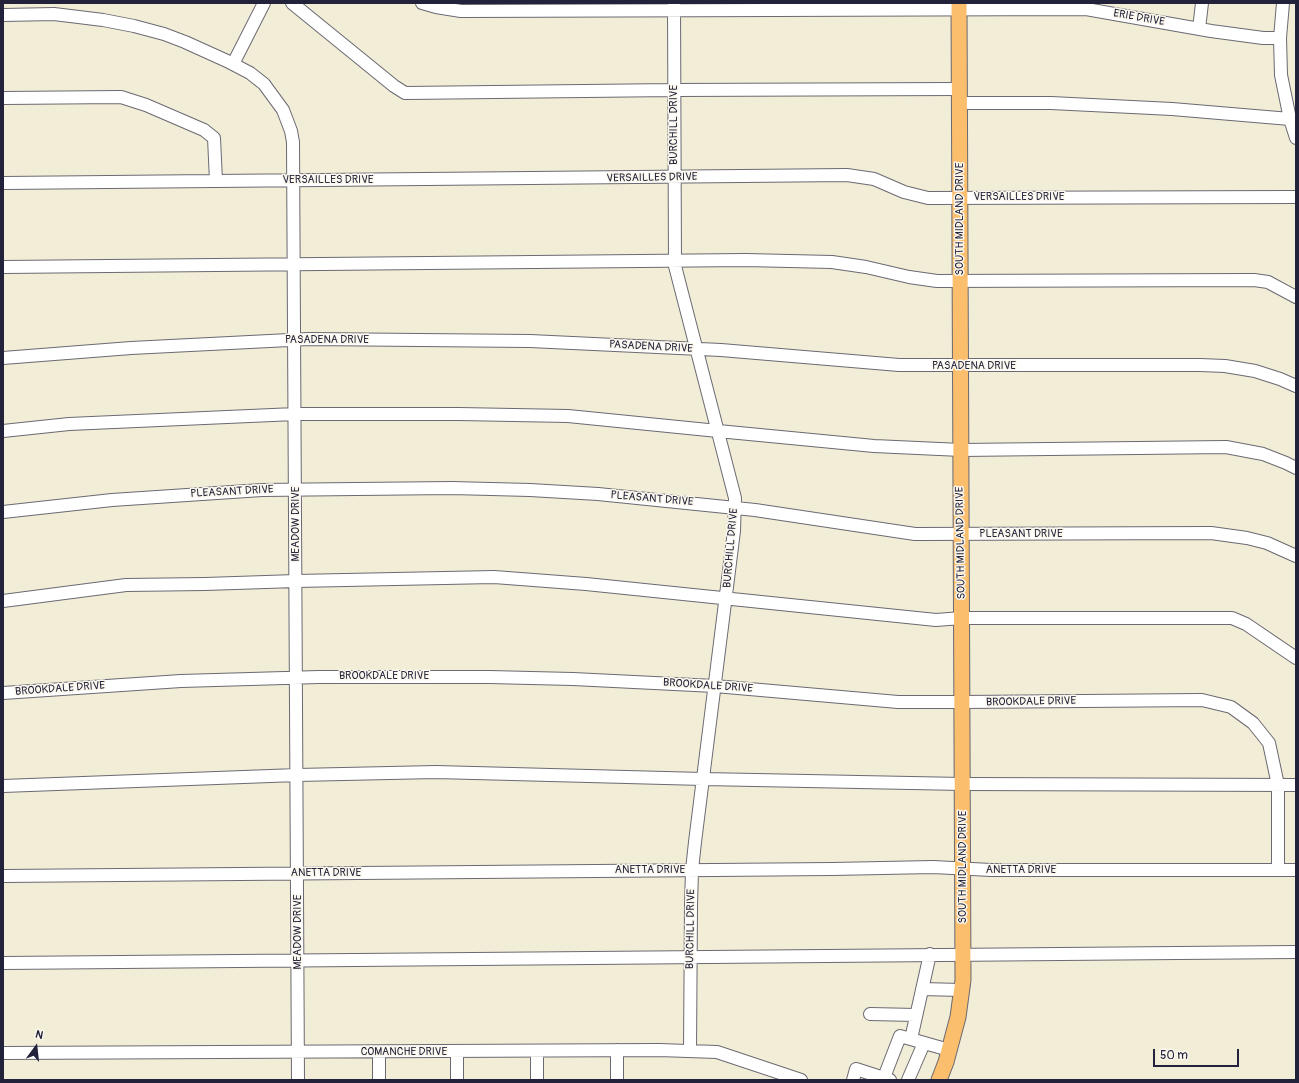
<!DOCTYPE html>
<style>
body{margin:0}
#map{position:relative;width:1299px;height:1083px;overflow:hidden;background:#f2edd7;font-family:Pangolin,sans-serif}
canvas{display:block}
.frame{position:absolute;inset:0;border:4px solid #22223b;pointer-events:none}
.north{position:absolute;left:16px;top:1027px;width:40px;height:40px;-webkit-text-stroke:3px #fbf7ec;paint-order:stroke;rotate:15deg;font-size:11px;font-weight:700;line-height:16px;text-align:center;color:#22223b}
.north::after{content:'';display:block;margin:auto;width:14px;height:18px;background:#22223b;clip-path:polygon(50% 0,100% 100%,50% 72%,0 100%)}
.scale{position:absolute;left:1153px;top:1049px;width:86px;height:18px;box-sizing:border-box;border:2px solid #22223b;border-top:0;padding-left:5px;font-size:12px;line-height:14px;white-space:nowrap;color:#22223b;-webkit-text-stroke:3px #fbf7ec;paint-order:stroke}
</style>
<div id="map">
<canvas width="1299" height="1083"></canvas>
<div class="frame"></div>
<div class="north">N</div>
<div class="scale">50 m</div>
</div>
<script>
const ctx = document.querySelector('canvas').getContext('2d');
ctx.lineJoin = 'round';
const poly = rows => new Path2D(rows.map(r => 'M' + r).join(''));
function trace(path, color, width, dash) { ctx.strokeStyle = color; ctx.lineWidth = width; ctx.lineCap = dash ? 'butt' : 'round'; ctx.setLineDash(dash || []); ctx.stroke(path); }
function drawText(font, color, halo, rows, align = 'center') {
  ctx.font = font + ' Pangolin,sans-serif'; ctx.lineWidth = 3; ctx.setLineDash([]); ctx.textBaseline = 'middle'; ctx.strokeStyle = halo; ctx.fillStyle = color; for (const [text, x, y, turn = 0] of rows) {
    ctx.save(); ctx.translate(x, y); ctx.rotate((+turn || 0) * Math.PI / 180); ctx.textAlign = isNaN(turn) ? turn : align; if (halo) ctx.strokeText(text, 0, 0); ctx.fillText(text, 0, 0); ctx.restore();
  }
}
const minor = poly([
 [292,3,394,86,405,93,674,90,959,89],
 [422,3,436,7,461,11,1086,9,1211,31,1263,38,1280,38],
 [674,3,675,266,735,498,734,531,695,842,692,870,691,905,690,1051],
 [1283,3,1280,38,1281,75,1290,119,1296,138],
 [3,15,54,14,103,20,134,26,164,34,185,42,227,61,250,73,264,84,283,110,291,131,293,142,298,1080],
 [1199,29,1202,3],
 [233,64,264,3],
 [3,98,121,97,146,105,204,130,214,138,216,181],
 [960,103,1051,103,1172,109,1290,119],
 [3,183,847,175,874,179,904,192,928,198,1296,197],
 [3,267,746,260,832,262,866,267,909,277,937,281,1254,280,1268,282,1296,297],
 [3,358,131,348,309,339,530,341,721,350,899,365,1200,365,1225,366,1255,371,1280,379,1296,386],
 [3,431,69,424,295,414,459,414,568,416,718,431,874,446,961,450,1226,447,1263,454,1286,463,1296,468],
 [3,512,112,500,262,490,452,488,530,490,598,494,755,510,915,534,1211,533,1247,538,1267,543,1296,556],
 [3,601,126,585,205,584,296,581,494,577,586,584,936,620,962,618,1232,618,1246,624,1296,658],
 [3,693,181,681,319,677,489,677,573,679,715,686,898,702,963,702,1202,700,1231,707,1253,723,1269,743,1278,785,1278,870],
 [3,786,297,775,436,772,703,779,963,784,1296,785],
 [3,876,832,869,933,867,991,870,1296,870],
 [3,963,1296,952],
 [922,989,961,990],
 [870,1014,916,1015],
 [911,1039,930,954],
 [457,1051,457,1080],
 [537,1051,537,1080],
 [379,1052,379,1080],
 [3,1053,659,1050,717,1052,801,1080],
 [617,1080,617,1050],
 [853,1080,856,1069,890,1080],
 [883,1080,900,1036,949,1050],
 [908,1080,924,1043]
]);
const major = poly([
 [939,1080,946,1062,958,1017,963,980,959,3]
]);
trace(minor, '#6b6972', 14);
trace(major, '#6b6972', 17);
trace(minor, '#fff', 12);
trace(major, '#fabe6d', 15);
drawText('11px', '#22223b', '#fbf7ec', [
 ["ERIE DRIVE",1139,18,10],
 ["BURCHILL DRIVE",674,125,-90],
 ["VERSAILLES DRIVE",652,178,-1],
 ["VERSAILLES DRIVE",328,180],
 ["VERSAILLES DRIVE",1019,197],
 ["SOUTH MIDLAND DRIVE",960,219,-90],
 ["PASADENA DRIVE",327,340],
 ["PASADENA DRIVE",651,347,3],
 ["PASADENA DRIVE",974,366],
 ["PLEASANT DRIVE",232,492,-3],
 ["PLEASANT DRIVE",652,499,5],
 ["MEADOW DRIVE",296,524,-90],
 ["PLEASANT DRIVE",1021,534],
 ["SOUTH MIDLAND DRIVE",961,543,-91],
 ["BURCHILL DRIVE",731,548,-85],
 ["BROOKDALE DRIVE",384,676],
 ["BROOKDALE DRIVE",708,686,4],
 ["BROOKDALE DRIVE",60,689,-4],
 ["BROOKDALE DRIVE",1031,702,-1],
 ["SOUTH MIDLAND DRIVE",963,867,-90],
 ["ANETTA DRIVE",650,870],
 ["ANETTA DRIVE",1021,870],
 ["ANETTA DRIVE",326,873],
 ["BURCHILL DRIVE",691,929,-89],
 ["MEADOW DRIVE",298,932,-90],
 ["COMANCHE DRIVE",404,1052]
]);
</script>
